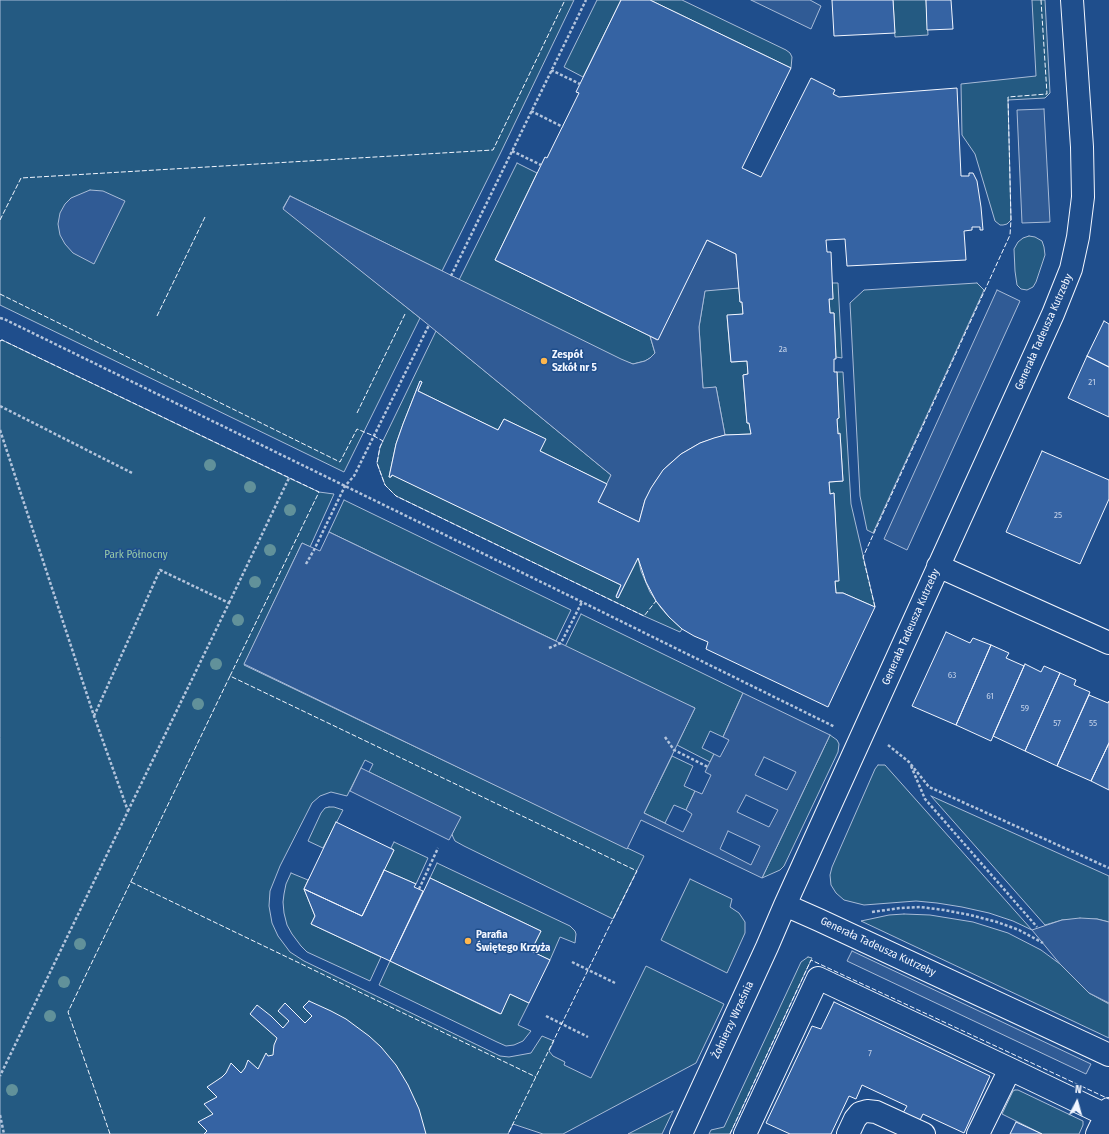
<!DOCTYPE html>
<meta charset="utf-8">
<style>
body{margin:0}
#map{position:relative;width:1109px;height:1134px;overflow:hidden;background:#1f4e8c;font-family:"Fira Sans Condensed",sans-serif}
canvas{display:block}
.north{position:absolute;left:1057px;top:1082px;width:40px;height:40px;-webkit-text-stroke:3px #1f4e8c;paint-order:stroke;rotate:6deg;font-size:11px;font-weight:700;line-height:16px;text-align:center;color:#f2f6ff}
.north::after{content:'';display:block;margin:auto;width:14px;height:18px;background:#f2f6ff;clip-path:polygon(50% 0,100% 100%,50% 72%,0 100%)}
</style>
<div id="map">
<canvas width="1109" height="1134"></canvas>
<div class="north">N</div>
</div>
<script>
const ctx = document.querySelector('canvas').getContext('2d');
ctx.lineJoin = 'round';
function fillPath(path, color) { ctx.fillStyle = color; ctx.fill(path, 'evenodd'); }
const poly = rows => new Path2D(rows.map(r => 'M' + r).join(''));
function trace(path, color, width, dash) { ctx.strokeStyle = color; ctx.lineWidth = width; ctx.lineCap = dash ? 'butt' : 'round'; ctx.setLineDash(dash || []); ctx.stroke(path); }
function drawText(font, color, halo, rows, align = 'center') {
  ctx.font = font + ' "Fira Sans Condensed",sans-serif'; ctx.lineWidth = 3; ctx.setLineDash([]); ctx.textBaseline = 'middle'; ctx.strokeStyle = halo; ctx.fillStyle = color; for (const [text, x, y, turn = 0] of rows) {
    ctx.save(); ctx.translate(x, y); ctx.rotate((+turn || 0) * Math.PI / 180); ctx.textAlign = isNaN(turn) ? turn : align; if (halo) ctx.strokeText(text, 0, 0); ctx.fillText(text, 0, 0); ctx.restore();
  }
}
const green = poly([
 [0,0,574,0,501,152,442,271,290,196,283,208,420,318,344,472,0,305,0,0],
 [597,0,621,0,583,77,564,67,597,0],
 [650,0,682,0,786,50,790,53,792,57,791,68,650,0],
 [893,0,926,0,928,35,895,37,893,0],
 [1032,0,1045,0,1050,93,1045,98,1008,100,1011,220,1007,224,1003,225,1000,225,995,221,975,154,962,135,961,84,1036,76,1032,0],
 [517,163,537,173,495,260,650,336,655,353,650,358,645,361,633,364,621,360,459,280,517,163],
 [1029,236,1035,237,1042,241,1044,247,1045,255,1036,282,1033,287,1027,290,1021,289,1017,285,1015,271,1014,249,1018,242,1023,238,1029,236],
 [832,283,838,283,842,358,836,357,834,313,830,313,829,299,833,299,832,283],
 [977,283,984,290,873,533,867,530,860,496,850,303,864,290,977,283],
 [739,288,740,302,742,302,743,314,727,316,731,362,747,361,748,374,743,375,747,423,749,423,751,434,725,435,716,387,703,389,699,327,705,290,739,288],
 [436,331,611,475,607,484,540,451,545,439,504,419,498,430,418,391,422,382,420,381,403,424,396,444,389,477,391,477,393,475,621,585,616,596,618,598,638,558,641,571,650,592,661,608,669,617,682,629,680,632,644,616,396,496,385,485,377,463,380,447,436,331],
 [2,340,289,478,319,492,334,494,310,547,302,543,244,665,644,856,613,919,464,846,455,841,453,837,452,834,460,817,369,772,373,764,365,760,347,796,331,792,320,796,312,803,280,866,270,891,269,906,272,923,278,936,290,952,304,961,500,1056,509,1057,531,1053,542,1036,554,1041,549,1051,553,1056,565,1062,564,1065,591,1078,646,966,724,1004,696,1063,563,1134,543,1134,513,1124,508,1134,0,1134,0,341,2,340],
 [837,372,843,372,851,504,875,607,843,593,836,593,835,581,838,581,834,493,830,494,829,482,843,481,840,434,838,434,837,419,839,418,837,372],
 [344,500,571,610,556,641,329,532,344,500],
 [581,614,743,693,723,737,710,731,702,748,714,754,710,762,677,745,695,708,562,653,581,614],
 [830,735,837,740,839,744,838,752,784,866,780,870,762,878,830,735],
 [672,756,693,766,684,786,695,791,686,810,674,805,665,823,644,813,672,756],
 [878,765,885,765,1032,930,1013,921,989,913,962,907,937,903,916,901,864,905,844,900,836,893,831,885,830,875,832,867,875,769,878,765],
 [931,796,1109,876,1109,922,1097,919,1062,920,1045,925,931,796],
 [329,807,334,807,343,810,323,848,308,841,321,813,325,808,329,807],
 [394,842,428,858,416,884,384,870,394,850,391,848,394,842],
 [437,863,570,926,575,931,576,934,575,943,560,937,550,960,531,951,541,931,430,878,437,863],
 [291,873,308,880,304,889,315,916,311,924,381,957,370,981,307,952,301,946,292,934,287,925,284,913,283,902,284,894,286,884,291,873],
 [690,879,732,899,730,907,739,913,745,922,745,933,727,973,661,940,690,879],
 [904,914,930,915,973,922,1008,933,1041,950,1060,964,1089,993,1109,1004,1109,1038,861,921,889,915,904,914],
 [808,957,812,958,730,1134,709,1134,711,1130,724,1127,801,962,808,957],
 [390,961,500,1014,510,994,529,1003,518,1025,531,1031,523,1041,514,1045,506,1046,497,1042,379,985,390,961],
 [1015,1090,1018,1090,1083,1121,1083,1125,1079,1134,1042,1134,1002,1114,1013,1091,1015,1090],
 [673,1111,662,1134,628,1134,673,1111]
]);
fillPath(green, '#245a82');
trace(green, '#a8bbd7', 1);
const parking = poly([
 [751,0,810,0,821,6,811,29,751,0],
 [1044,109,1050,222,1022,223,1017,110,1044,109],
 [90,190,103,191,125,201,94,264,73,253,65,244,60,235,58,224,60,213,65,204,71,198,90,190],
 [290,196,621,359,633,364,645,361,650,358,655,353,650,336,657,340,707,240,736,254,739,288,705,291,699,327,703,388,716,387,725,435,700,443,681,454,666,467,655,482,645,500,639,522,598,502,611,475,420,318,283,209,290,196],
 [997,290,1020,301,907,550,884,539,997,290],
 [329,532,695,708,644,813,683,832,692,814,686,810,695,791,702,794,711,775,705,772,714,754,720,757,729,740,723,737,743,693,830,735,762,878,641,820,627,849,244,664,302,543,320,551,329,532],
 [764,757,796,772,787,790,755,775,764,757],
 [746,795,778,810,769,827,737,812,746,795],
 [728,831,760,846,751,865,720,849,728,831],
 [361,768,461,817,449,840,350,791,361,768],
 [1080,918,1097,919,1109,922,1109,1003,1089,993,1060,964,1032,930,1062,920,1080,918],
 [852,951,1091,1064,1086,1074,847,961,852,951]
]);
fillPath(parking, '#305b95');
trace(parking, '#a8bbd7', 1);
const building = poly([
 [621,0,650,0,791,68,742,168,761,177,811,78,835,90,833,94,839,97,957,88,961,176,969,176,969,173,973,173,977,181,981,207,983,230,980,230,980,227,972,227,972,230,964,231,966,260,847,266,845,239,826,240,827,252,831,252,833,299,829,299,830,313,834,313,836,359,834,359,834,372,837,372,839,418,837,419,838,434,840,433,843,481,829,482,830,494,834,493,839,581,835,581,836,593,843,593,875,607,828,707,706,649,708,642,694,636,682,629,669,617,656,601,646,582,638,558,618,598,616,597,621,585,392,475,391,477,389,477,396,444,403,424,420,381,422,382,418,391,498,430,504,419,546,439,540,451,607,484,598,502,639,522,645,500,651,488,663,470,681,454,700,443,714,438,725,435,751,434,749,423,747,423,743,375,748,374,747,361,731,362,727,315,743,314,742,302,740,302,736,254,707,240,658,340,495,260,544,159,545,157,547,158,579,93,576,92,621,0],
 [832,0,893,0,895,33,834,36,832,0],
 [926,0,951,0,953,29,927,30,926,0],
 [1104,321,1109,324,1109,367,1087,356,1104,321],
 [1087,356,1109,367,1109,417,1068,398,1087,356],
 [1042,451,1109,480,1109,499,1080,564,1006,532,1042,451],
 [946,632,970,643,973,638,991,645,956,725,912,706,946,632],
 [991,645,1009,653,1006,658,1024,666,991,741,956,725,991,645],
 [1025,664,1041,672,1044,666,1060,673,1025,751,993,736,1025,664],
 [1060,673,1076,680,1074,685,1090,692,1057,766,1025,751,1060,673],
 [1089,695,1108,703,1109,701,1109,743,1091,781,1057,766,1089,695],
 [1109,743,1109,790,1091,781,1109,743],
 [336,822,394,850,362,916,304,889,336,822],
 [384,870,416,884,414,887,423,891,390,961,311,924,315,916,304,889,362,916,384,870],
 [430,878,541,931,531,951,550,960,529,1003,510,994,501,1014,390,961,430,878],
 [309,1001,331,1011,346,1019,369,1036,381,1047,396,1065,408,1085,419,1109,426,1134,204,1134,207,1131,198,1122,213,1114,204,1104,217,1097,207,1087,222,1077,226,1073,231,1063,241,1073,245,1068,248,1060,258,1069,266,1053,268,1056,273,1055,274,1045,277,1038,250,1014,257,1005,271,1016,283,1028,289,1021,278,1011,285,1003,305,1023,312,1016,303,1007,309,1001],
 [834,1002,990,1076,964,1133,923,1114,920,1120,903,1113,907,1106,862,1085,856,1099,849,1096,831,1134,790,1134,766,1123,812,1026,821,1029,834,1002],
 [1016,1122,1042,1134,1010,1134,1016,1122]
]);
fillPath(building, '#3563a3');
trace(building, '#f2f6ff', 1);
const minor = poly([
 [938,566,1109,643],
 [785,905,819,920,1109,1055],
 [681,1134,767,947,785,905,1053,314,1071,269,1078,237,1083,197,1082,147,1072,0],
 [745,1134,818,978,1010,1069],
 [848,1134,855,1119,860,1113,867,1111,876,1112,924,1134],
 [978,1134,1010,1069,1106,1115],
 [1097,1134,1109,1109]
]);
trace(minor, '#f2f6ff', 24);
trace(poly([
 [551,70,580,84],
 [531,111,563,127],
 [512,151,541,165],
 [451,276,586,0],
 [0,318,4,319,582,602,835,727],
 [0,406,132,473],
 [0,430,94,716,128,811,0,1076],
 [306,564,314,550,345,486,354,476,429,325],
 [229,603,289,478],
 [549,648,561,643,582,602],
 [94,716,160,570,229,603,128,811],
 [665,737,674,750,708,767],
 [888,745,909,762,929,787,1109,868],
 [911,766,925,799,1037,927],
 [419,889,438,848],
 [872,912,900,908,920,907,944,910,970,915,997,922,1019,930,1043,943],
 [572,962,615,983],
 [546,1016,588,1037],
 [0,1115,4,1134]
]), '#b3c4dc', 2.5, [3, 2]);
trace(minor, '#1f4e8c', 22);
trace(poly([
 [0,220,21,178,493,150,565,0],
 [0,294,340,462,357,429,374,436,383,441,380,447,377,463,385,485,396,496,644,616,656,601],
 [157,316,205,217],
 [0,341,2,340,319,492,230,676],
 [357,413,405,314],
 [875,607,863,557,1010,235,1011,220,1008,97,1047,94,1041,0],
 [131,882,536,1077],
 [110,1134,68,1012,230,676,637,871,607,931,508,1134],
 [730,1134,811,960,1109,1099]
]), '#f2f6ff', 1, [5, 2]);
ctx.fillStyle = '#61919a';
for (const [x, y] of [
 [210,465],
 [250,487],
 [290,510],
 [270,550],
 [255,582],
 [238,620],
 [216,664],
 [198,704],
 [80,944],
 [64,982],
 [50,1016],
 [12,1090]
]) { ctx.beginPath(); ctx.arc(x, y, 6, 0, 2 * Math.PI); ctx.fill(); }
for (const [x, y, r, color] of [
 [544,361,4,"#ffb74d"],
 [468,941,4,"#ffb74d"]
]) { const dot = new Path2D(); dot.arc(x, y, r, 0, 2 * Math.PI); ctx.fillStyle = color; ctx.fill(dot); trace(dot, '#1f4e8c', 1.5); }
drawText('9px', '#c3d1e8', null, [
 ["2a",783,349],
 ["21",1092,382],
 ["25",1058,515],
 ["63",952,675],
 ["61",990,696],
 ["59",1025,708],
 ["57",1057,723],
 ["55",1093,723],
 ["7",870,1053]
]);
drawText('11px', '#f2f6ff', '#1f4e8c', [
 ["Generała Tadeusza Kutrzeby",1044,332,-66],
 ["Generała Tadeusza Kutrzeby",911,627,-66],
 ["Generała Tadeusza Kutrzeby",878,947,25],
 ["Żołnierzy Września",733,1020,-65]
]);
drawText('bold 11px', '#f2f6ff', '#1f4e8c', [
 ["Zespół",552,355],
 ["Szkół nr 5",552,368],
 ["Parafia",476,935],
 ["Świętego Krzyża",476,948]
], 'left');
drawText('11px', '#97c8a6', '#1f4e8c', [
 ["Park Północny",136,555]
]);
</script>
